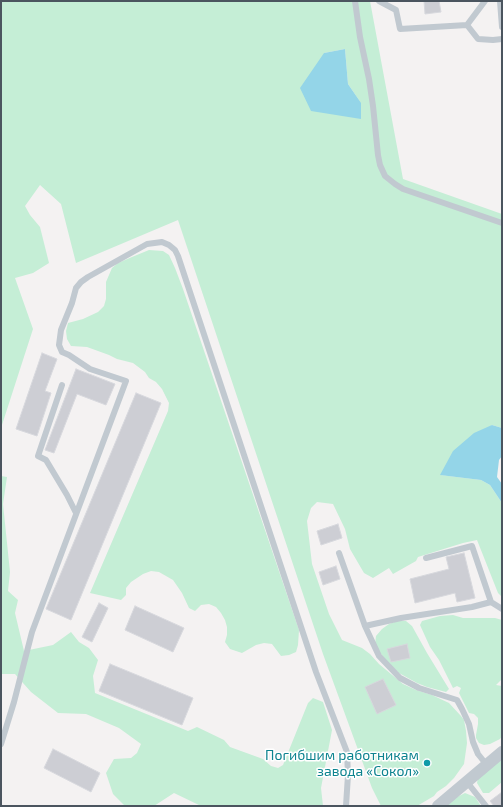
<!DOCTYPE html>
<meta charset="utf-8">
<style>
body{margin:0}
#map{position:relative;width:503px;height:807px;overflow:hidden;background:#f4f2f2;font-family:"Exo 2",sans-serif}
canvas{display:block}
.frame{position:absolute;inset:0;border:2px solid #4b555f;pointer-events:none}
</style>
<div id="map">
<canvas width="503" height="807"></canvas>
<div class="frame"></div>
</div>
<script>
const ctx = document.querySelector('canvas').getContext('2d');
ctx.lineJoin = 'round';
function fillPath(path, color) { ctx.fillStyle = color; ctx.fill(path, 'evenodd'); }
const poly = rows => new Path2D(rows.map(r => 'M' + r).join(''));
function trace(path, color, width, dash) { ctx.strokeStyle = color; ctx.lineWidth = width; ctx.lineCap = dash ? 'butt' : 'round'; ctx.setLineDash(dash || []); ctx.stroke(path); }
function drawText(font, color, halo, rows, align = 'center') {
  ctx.font = font + ' "Exo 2",sans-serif'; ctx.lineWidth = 3; ctx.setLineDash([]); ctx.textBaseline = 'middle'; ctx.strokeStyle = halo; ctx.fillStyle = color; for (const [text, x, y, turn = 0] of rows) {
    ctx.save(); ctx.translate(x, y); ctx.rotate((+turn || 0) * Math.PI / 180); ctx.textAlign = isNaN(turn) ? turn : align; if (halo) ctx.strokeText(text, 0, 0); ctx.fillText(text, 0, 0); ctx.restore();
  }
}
fillPath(poly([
 [1,1,370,1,403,179,502,214,502,428,492,425,441,475,481,480,490,485,502,503,502,597,498,593,477,540,463,543,418,557,416,561,393,574,389,568,373,578,364,573,350,549,345,529,333,504,317,502,311,508,307,521,312,564,329,614,342,640,362,648,370,654,379,664,403,684,416,690,432,695,449,703,461,716,464,720,466,731,467,743,464,764,454,778,446,786,437,792,434,796,417,806,381,806,372,788,323,654,178,220,76,263,61,204,40,185,25,206,30,215,40,227,49,263,33,273,15,278,33,329,1,428],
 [345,49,348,84,361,103,324,53],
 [149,250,163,251,169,255,175,268,183,289,299,630,298,645,296,652,289,655,281,656,272,644,264,643,256,645,242,653,230,649,225,642,227,635,227,627,225,620,221,613,216,607,209,604,201,605,195,611,189,608,182,593,173,580,159,572,151,571,143,574,131,582,126,588,126,595,121,600,90,593,168,411,169,403,162,389,156,382,149,378,145,372,133,363,117,359,109,355,87,347,71,346,67,339,66,331,68,323,83,319,98,312,104,306,106,299,106,282,112,268,118,263,132,257],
 [1,476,7,477,3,504,10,572,8,591,18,600,15,613,24,651,53,645,71,632,79,642,89,648,98,660,93,676,95,693,188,731,197,727,224,740,230,747,263,759,271,766,278,768,283,765,308,703,313,698,323,702,332,730,321,788,323,806,201,806,174,793,154,806,125,806,113,794,106,773,114,759,131,758,137,753,141,744,119,728,86,714,58,713,31,692,15,674,1,674],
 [453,615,463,618,495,618,502,620,502,631,501,632,502,633,502,679,496,685,502,686,502,736,500,739,490,744,484,745,479,743,476,738,476,735,478,724,478,718,474,714,469,713,459,693,461,688,457,686,453,688,439,660,430,647,420,625,422,621,440,616],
 [397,621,406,621,412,626,427,653,449,689,446,692,427,687,417,683,399,673,388,663,378,650,375,644,376,636,382,629,389,624],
 [502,756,502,782,489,793,483,793,477,783,478,778],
 [465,793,475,797,481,806,445,806,455,798]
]), '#c5eed6');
fillPath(poly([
 [345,49,348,84,361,103,361,119,311,111,300,88,324,53],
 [492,425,502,428,502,456,499,460,497,477,502,484,502,503,490,485,481,480,440,475,453,451,474,433]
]), '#94d5e8');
const building = poly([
 [424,1,439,1,441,12,425,14,424,1],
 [42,353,57,359,45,391,51,393,37,436,16,429,42,353],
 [76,369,115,384,106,405,77,394,54,453,45,450,76,369],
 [136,393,161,403,71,620,46,609,136,393],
 [338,524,342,538,321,545,317,531,338,524],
 [464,553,475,598,457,602,455,593,415,603,410,579,449,569,446,557,464,553],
 [336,566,340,579,323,585,319,572,336,566],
 [99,603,108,608,92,642,82,637,99,603],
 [135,606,184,628,173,652,125,630,135,606],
 [407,644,410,658,391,662,387,649,407,644],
 [110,664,193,698,182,725,99,691,110,664],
 [383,679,396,705,377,714,365,687,383,679],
 [53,749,100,773,91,792,44,768,53,749],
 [502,792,502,806,494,806,490,801,502,792]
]);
fillPath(building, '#cdced4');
trace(building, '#d7d8dd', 1);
trace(poly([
 [355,1,360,37,369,79,373,106,378,155,380,165,385,176,395,184,403,189,502,223],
 [379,1,396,10,400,29,467,25,478,39,493,40,502,39],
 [500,1,502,27],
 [467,25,485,1],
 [62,385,38,456,46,460,67,495,76,513],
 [339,553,365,626],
 [426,558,472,546,491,602,502,609],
 [1,744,14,702,32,632,126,381,90,369,69,355,62,352,59,345,61,330,72,303,76,288,81,282,88,277,147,244,162,242,169,245,175,250,178,256,316,672,347,752,348,775,346,806],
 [486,764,478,754,473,742,469,724,462,709,457,700,419,688,400,678,379,656,365,626,401,618,472,607,491,602],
 [467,782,486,806]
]), '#c1c9d0', 6);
trace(poly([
 [438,806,502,752]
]), '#c1c9d0', 12);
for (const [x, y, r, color] of [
 [427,763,4,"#0f9aa8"]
]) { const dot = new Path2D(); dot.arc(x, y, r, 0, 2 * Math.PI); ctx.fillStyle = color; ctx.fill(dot); trace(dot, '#fff', 1.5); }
drawText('14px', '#0d838f', '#fff', [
 ["Погибшим работникам",419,755],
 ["завода «Сокол»",419,771]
], 'right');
</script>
